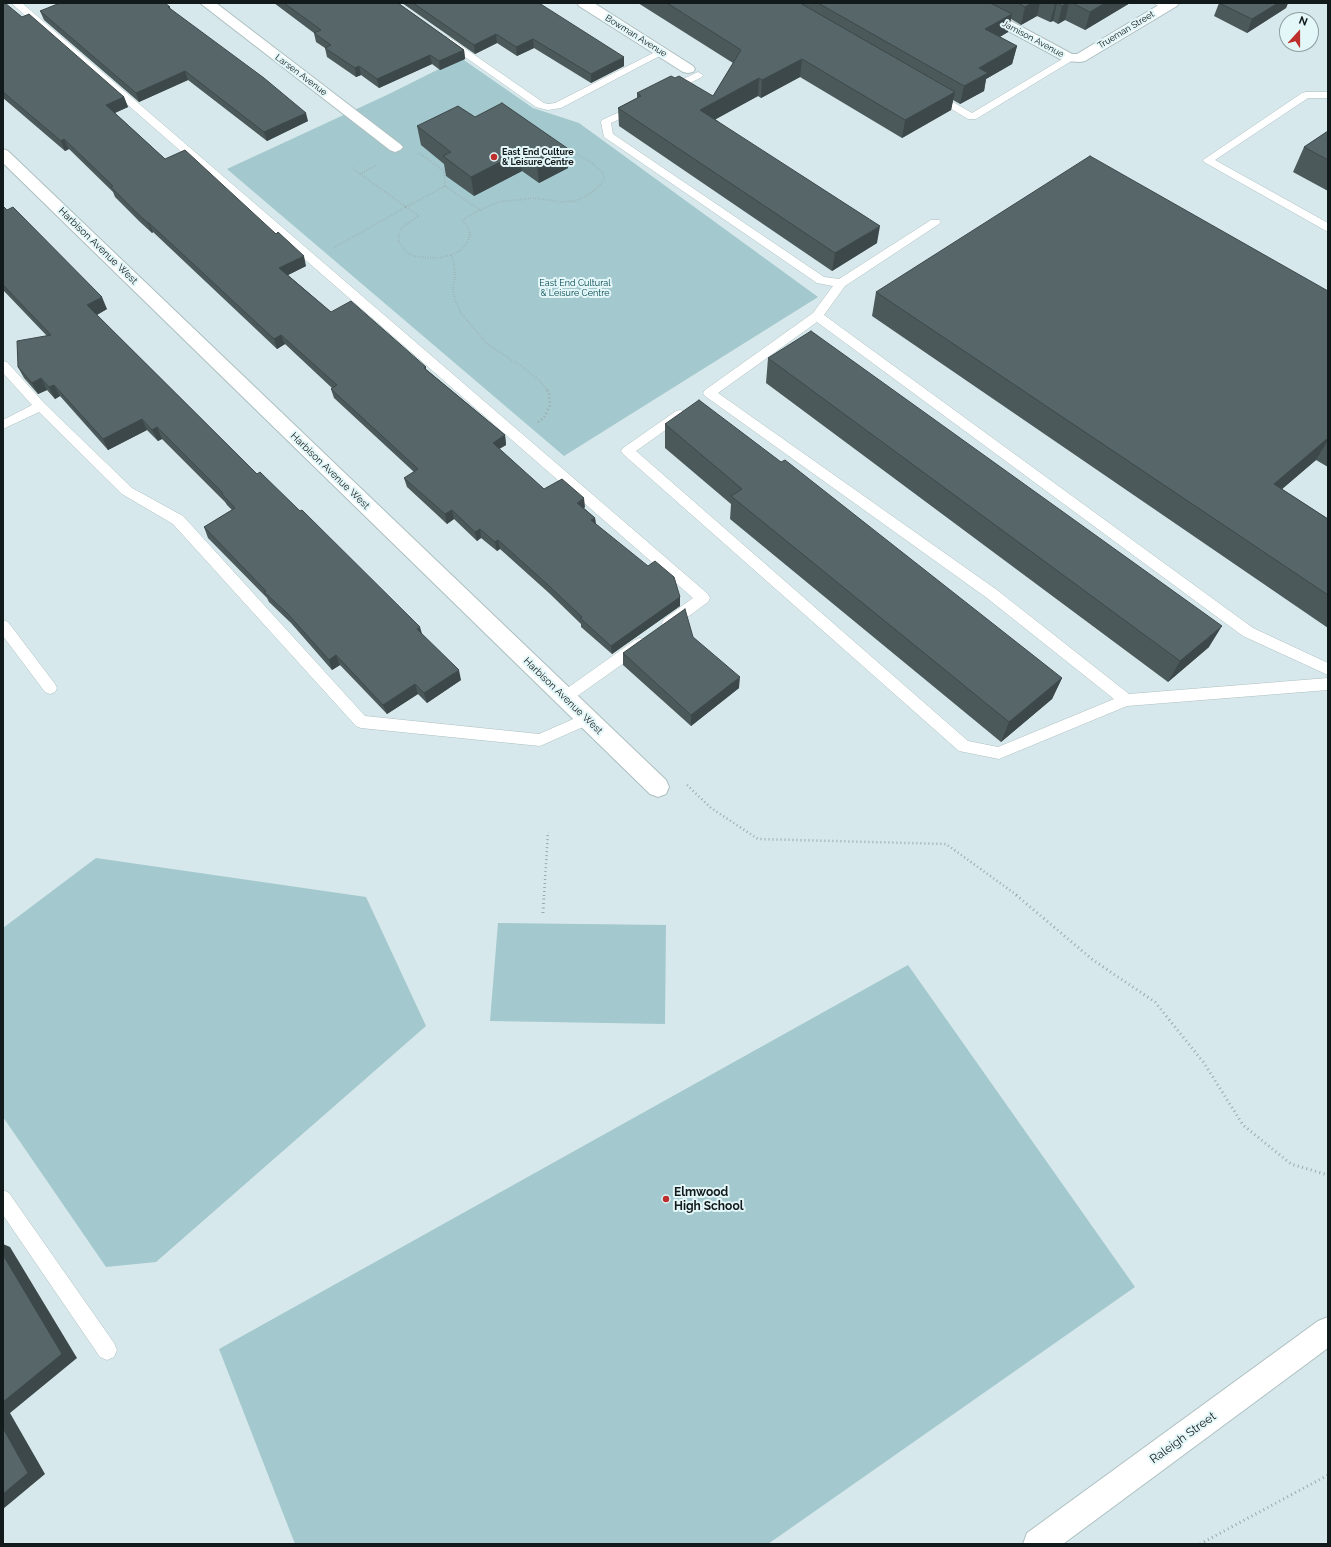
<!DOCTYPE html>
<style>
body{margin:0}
#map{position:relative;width:1331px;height:1547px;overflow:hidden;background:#d6e8eb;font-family:Raleway,sans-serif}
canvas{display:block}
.frame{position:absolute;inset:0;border:4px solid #131a1b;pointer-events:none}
.north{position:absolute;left:1279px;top:12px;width:40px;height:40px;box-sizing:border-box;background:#e3f6f8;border:1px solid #909ea0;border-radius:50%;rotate:21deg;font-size:11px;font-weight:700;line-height:16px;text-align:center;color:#131a1b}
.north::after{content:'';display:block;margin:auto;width:14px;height:18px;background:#bd2f2c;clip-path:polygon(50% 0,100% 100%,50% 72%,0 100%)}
</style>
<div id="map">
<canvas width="1331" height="1547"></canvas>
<div class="frame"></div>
<div class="north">N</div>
</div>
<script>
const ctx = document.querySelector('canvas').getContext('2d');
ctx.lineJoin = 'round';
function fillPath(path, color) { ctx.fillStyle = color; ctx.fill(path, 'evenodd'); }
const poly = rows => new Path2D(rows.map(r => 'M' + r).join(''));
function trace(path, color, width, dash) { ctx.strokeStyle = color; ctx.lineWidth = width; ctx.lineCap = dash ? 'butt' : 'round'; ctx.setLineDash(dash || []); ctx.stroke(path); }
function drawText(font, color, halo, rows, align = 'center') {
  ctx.font = font + ' Raleway,sans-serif'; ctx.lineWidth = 4; ctx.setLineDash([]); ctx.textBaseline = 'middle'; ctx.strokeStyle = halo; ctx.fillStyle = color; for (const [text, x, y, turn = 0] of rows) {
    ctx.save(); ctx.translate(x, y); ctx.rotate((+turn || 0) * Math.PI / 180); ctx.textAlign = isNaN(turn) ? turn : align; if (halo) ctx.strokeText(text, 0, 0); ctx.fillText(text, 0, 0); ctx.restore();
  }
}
fillPath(poly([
 [461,58,533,108,579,123,818,297,564,456,227,169,389,94],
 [96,858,366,897,426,1026,156,1262,106,1267,3,1117,3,928],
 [498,923,666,925,665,1024,490,1021],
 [908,965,1135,1287,768,1544,295,1544,219,1349]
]), '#a3c8cd');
const service = poly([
 [11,3,22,3,708,594,710,598,708,602,674,627,669,629,664,627,662,623,664,619,693,598,11,3],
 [1153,3,1165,3,1171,7,1166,10,1153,3],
 [447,37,450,38,544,103,548,104,555,103,659,50,662,49,667,52,561,108,548,110,536,107,444,42,442,40,444,38,447,37],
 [1069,55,1073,56,1074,58,1073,60,976,119,968,119,930,96,935,93,939,94,972,113,1069,55],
 [698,72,703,75,702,77,672,92,668,93,663,90,664,88,698,72],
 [1306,92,1328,92,1328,98,1308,98,1215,160,1328,223,1328,232,1204,162,1203,160,1302,93,1306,92],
 [637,104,641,105,642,107,641,109,611,123,613,134,824,277,839,279,931,220,939,220,941,222,939,224,845,286,824,315,1253,628,1328,663,1328,675,1243,636,817,322,718,393,997,590,1129,694,1328,678,1328,690,1127,706,999,759,959,751,623,454,621,451,623,448,676,411,680,410,684,411,686,414,684,417,636,451,968,741,998,747,1114,699,987,598,705,396,703,393,705,390,813,313,833,286,817,283,604,137,601,122,602,120,637,104],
 [3,361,7,362,44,403,132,488,183,516,365,716,539,734,587,713,592,715,594,719,592,723,540,746,361,728,356,726,173,524,122,494,39,412,3,429,3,420,32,405,3,373,3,361],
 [3,620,8,622,55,684,57,688,55,692,50,694,45,692,3,636,3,620],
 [640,638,645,640,647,644,645,648,569,702,564,704,559,702,557,698,559,694,635,640,640,638],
 [3,1190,9,1193,114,1343,117,1350,114,1357,107,1360,100,1357,3,1215,3,1190]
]);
const minor = poly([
 [200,3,216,3,400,144,403,147,400,150,395,152,390,150,200,3],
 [577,3,594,3,693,66,695,69,693,72,688,73,683,72,579,6,577,3],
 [960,3,977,3,1072,54,1077,54,1162,3,1179,3,1177,6,1085,61,1080,62,1064,61,962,6,960,3],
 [3,149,8,151,666,780,669,787,666,794,658,797,650,794,3,163,3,149]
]);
const tertiary = poly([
 [1328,1317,1328,1348,1063,1544,1023,1544,1027,1533,1318,1321,1328,1317]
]);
trace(service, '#adbfc1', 1);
trace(minor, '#adbfc1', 2);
trace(tertiary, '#adbfc1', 2);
trace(poly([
 [419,153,444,171,445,186],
 [352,168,406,207],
 [360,174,377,165],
 [445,186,480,210,462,220,468,227,470,235,467,243,461,250,451,255,439,258,417,257,407,253,398,241,399,234,402,227,419,216,406,207,445,186],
 [480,210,498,202,534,198,561,202,576,201,588,195,598,187,605,178,601,171,592,163,557,142],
 [335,247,406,207],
 [451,255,454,263,455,277,453,290,455,300,461,313,487,344,524,368,540,381,548,391]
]), '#9ba9ac', 2, [0.5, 2]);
trace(poly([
 [538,422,544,418,550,405,549,393,547,390],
 [687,785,711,808,758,839,946,844,1018,896],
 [544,896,548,832]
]), '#9ba9ac', 2.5, [1, 3]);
trace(poly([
 [1016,895,1093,960,1155,1002,1204,1063,1243,1125,1291,1164,1328,1175],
 [543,913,544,895],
 [1200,1544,1328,1475]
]), '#9ba9ac', 3, [1, 3.5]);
fillPath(service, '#fff');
fillPath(minor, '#fff');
fillPath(tertiary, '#fff');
fillPath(poly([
 [3,3,124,97,128,107,115,113,165,159,306,266,288,275,331,312,426,367,426,369,505,435,506,445,499,449,544,489,585,507,584,508,595,518,596,524,680,597,680,606,612,654,581,627,581,624,549,593,500,549,497,551,481,538,477,541,454,519,447,524,407,487,404,478,414,472,334,398,331,389,332,388,285,344,277,349,153,232,152,233,140,222,115,197,113,192,69,149,65,151,3,98],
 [274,3,398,3,464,50,465,59,440,70,432,64,379,88,361,75,356,77,327,57,325,48,316,42,314,33],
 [402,3,539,3,624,66,591,83,534,48,517,56,497,43,475,54],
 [638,3,1130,3,1085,30,1065,20,1058,24,1053,21,1050,22,1037,16,1021,25,1011,19,1008,32,1000,37,1017,46,1012,64,986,79,984,91,960,104,953,100,951,110,902,138,800,77,761,98,758,96,715,119,877,243,832,271,619,126,618,108,637,98,637,93,675,78,713,96,733,63],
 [1219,3,1288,3,1286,8,1247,33,1214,16],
 [170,7,170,9,308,121,267,141,188,80,139,102,44,20,40,11],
 [475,117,568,168,539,183,522,171,474,196,446,176,444,164,421,145,417,126],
 [1328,131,1328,191,1293,172,1304,147],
 [3,206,107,309,97,315,257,474,422,634,461,680,427,703,418,694,387,714,340,665,332,670,291,623,269,602,267,598,208,538,204,527,232,510,227,505,225,502,162,439,158,441,147,430,108,450,60,396,55,399,47,390,38,394,24,378,18,367,47,336,3,290],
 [1328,291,1328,467,1316,460,1282,489,1328,519,1328,628,872,316,876,292],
 [768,358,1209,647,1168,682,766,383],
 [665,424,1062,678,1052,699,1001,742,730,519,731,504,665,448],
 [693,637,739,688,691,726,623,665,623,653]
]), '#4b595a');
fillPath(poly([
 [1032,3,1040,3,1037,16,1021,25,1025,7],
 [1057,3,1053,21,1050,22,1055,5],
 [1067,3,1069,3,1065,20,1058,24,1062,6],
 [1105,3,1130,3,1085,30,1090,12],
 [1278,3,1288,3,1286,8,1247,33,1252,19],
 [1012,14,1008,32,982,47,985,29],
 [496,34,497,43,475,54,474,45],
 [533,39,534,48,517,56,516,47],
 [1017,46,1012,64,986,79,984,91,960,104,964,86,979,68],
 [464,50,465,59,440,70,439,61],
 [430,55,432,64,379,88,377,79],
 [624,57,624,66,591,83,591,74],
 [802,59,800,77,761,98,762,80],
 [359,66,361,75,356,77,355,68],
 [185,71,188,80,139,102,136,93],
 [759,78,758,96,700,128,700,110],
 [955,92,951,110,902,138,905,120],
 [124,97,128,107,110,115,106,105],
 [306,113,308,121,267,141,264,132],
 [64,139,69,149,65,151,61,141],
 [567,148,568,168,539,183,537,164],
 [520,152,522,171,474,196,471,177],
 [148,223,149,223,153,232,152,233],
 [880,226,877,243,832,271,835,253],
 [304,256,306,266,282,278,279,268],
 [102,297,107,309,93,317,87,305],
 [281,335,285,344,277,349,274,339],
 [41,378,47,390,38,394,32,383],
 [54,385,60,396,55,399,49,387],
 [142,419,147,430,108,450,103,439],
 [157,427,162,439,158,441,152,430],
 [505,435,506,445,494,452,493,443],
 [1328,438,1328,440,1316,460,1261,507,1274,484],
 [584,498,585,507,578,512,577,503],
 [452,510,454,519,447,524,445,514],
 [595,518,596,527,591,520],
 [480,529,481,538,477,541,475,532],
 [498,540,500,549,497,551,495,542],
 [680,597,680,606,612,654,611,646],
 [1222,626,1209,647,1168,682,1180,661],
 [420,627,423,637,417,629],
 [336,655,340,665,332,670,329,660],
 [459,670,461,680,427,703,424,693],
 [740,677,739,688,691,726,691,715],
 [1062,678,1052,699,1001,742,1009,722],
 [415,684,418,694,387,714,383,705],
 [3,1244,10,1247,77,1358,10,1413,45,1474,3,1509]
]), '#3d484a');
const building = poly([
 [3,3,5,3,22,17,29,14,124,97,106,105,165,159,185,150,276,234,278,232,304,256,279,268,331,312,351,301,426,367,424,368,505,435,493,443,544,489,562,479,584,498,577,503,595,518,591,520,648,566,655,561,674,577,680,597,611,646,580,618,582,617,548,585,498,540,495,542,480,529,475,532,452,510,445,514,404,478,418,469,331,389,337,385,281,335,274,339,149,223,148,223,136,212,111,187,113,186,64,139,61,141,3,92,3,3],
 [60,3,165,3,170,7,168,7,264,78,306,113,264,132,185,71,136,93,40,11,60,3],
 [284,3,398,3,464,50,439,61,430,55,377,79,359,66,355,68,325,48,331,45,314,33,321,30,284,3],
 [413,3,539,3,624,57,591,74,533,39,516,47,496,34,474,45,413,3],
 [667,3,800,3,955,92,905,120,802,59,762,80,759,78,700,110,880,226,835,253,618,108,641,96,637,93,671,76,675,78,679,76,713,96,741,50,667,3],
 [818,3,990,3,1012,14,985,29,1017,46,979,68,988,73,964,86,818,3],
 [1018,3,1032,3,1025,7,1018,3],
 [1052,3,1067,3,1062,6,1057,3,1055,5,1052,3],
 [1072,3,1105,3,1090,12,1072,3],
 [1219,3,1278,3,1252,19,1219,3],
 [502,103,567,148,537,164,520,152,471,177,443,156,451,152,417,126,458,106,475,117,502,103],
 [1328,131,1328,160,1304,147,1328,131],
 [1090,156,1328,291,1328,438,1274,484,1328,519,1328,595,876,292,1090,156],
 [3,206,7,210,13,207,102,297,87,305,257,474,260,472,300,511,302,510,420,627,417,629,459,670,424,693,415,684,383,705,336,655,329,660,287,613,264,592,266,591,204,527,235,508,222,494,223,493,157,427,152,430,142,419,103,439,54,385,49,387,41,378,32,383,18,367,17,341,51,335,3,285,3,206],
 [811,331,1222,626,1180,661,768,358,811,331],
 [699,400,781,462,785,460,1062,678,1009,722,731,496,742,489,665,424,699,400],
 [685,609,693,637,740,677,691,715,623,653,685,609],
 [3,1255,62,1354,3,1402,3,1255],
 [3,1428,28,1473,3,1494,3,1428]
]);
fillPath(building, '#576769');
trace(building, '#3d484a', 1);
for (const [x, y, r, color] of [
 [494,157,4,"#bd2f2c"],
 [666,1199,4,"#bd2f2c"]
]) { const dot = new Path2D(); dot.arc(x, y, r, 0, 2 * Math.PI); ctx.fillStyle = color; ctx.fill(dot); trace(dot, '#e3f6f8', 1.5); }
drawText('9px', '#131a1b', '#e3f6f8', [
 ["Trueman Street",1126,30,-31],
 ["Bowman Avenue",636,36,32],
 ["Jamison Avenue",1033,39,28],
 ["Larsen Avenue",301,75,37]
]);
drawText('bold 9px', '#131a1b', '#e3f6f8', [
 ["East End Culture",502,152],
 ["& Leisure Centre",502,162]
], 'left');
drawText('9px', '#00474f', '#e3f6f8', [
 ["East End Cultural",575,283],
 ["& Leisure Centre",575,293]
]);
drawText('10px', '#131a1b', '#e3f6f8', [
 ["Harbison Avenue West",98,246,44],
 ["Harbison Avenue West",330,471,44],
 ["Harbison Avenue West",563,696,44]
]);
drawText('bold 12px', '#131a1b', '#e3f6f8', [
 ["Elmwood",674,1192],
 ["High School",674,1206]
], 'left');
drawText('12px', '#131a1b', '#e3f6f8', [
 ["Raleigh Street",1183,1438,-36]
]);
</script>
